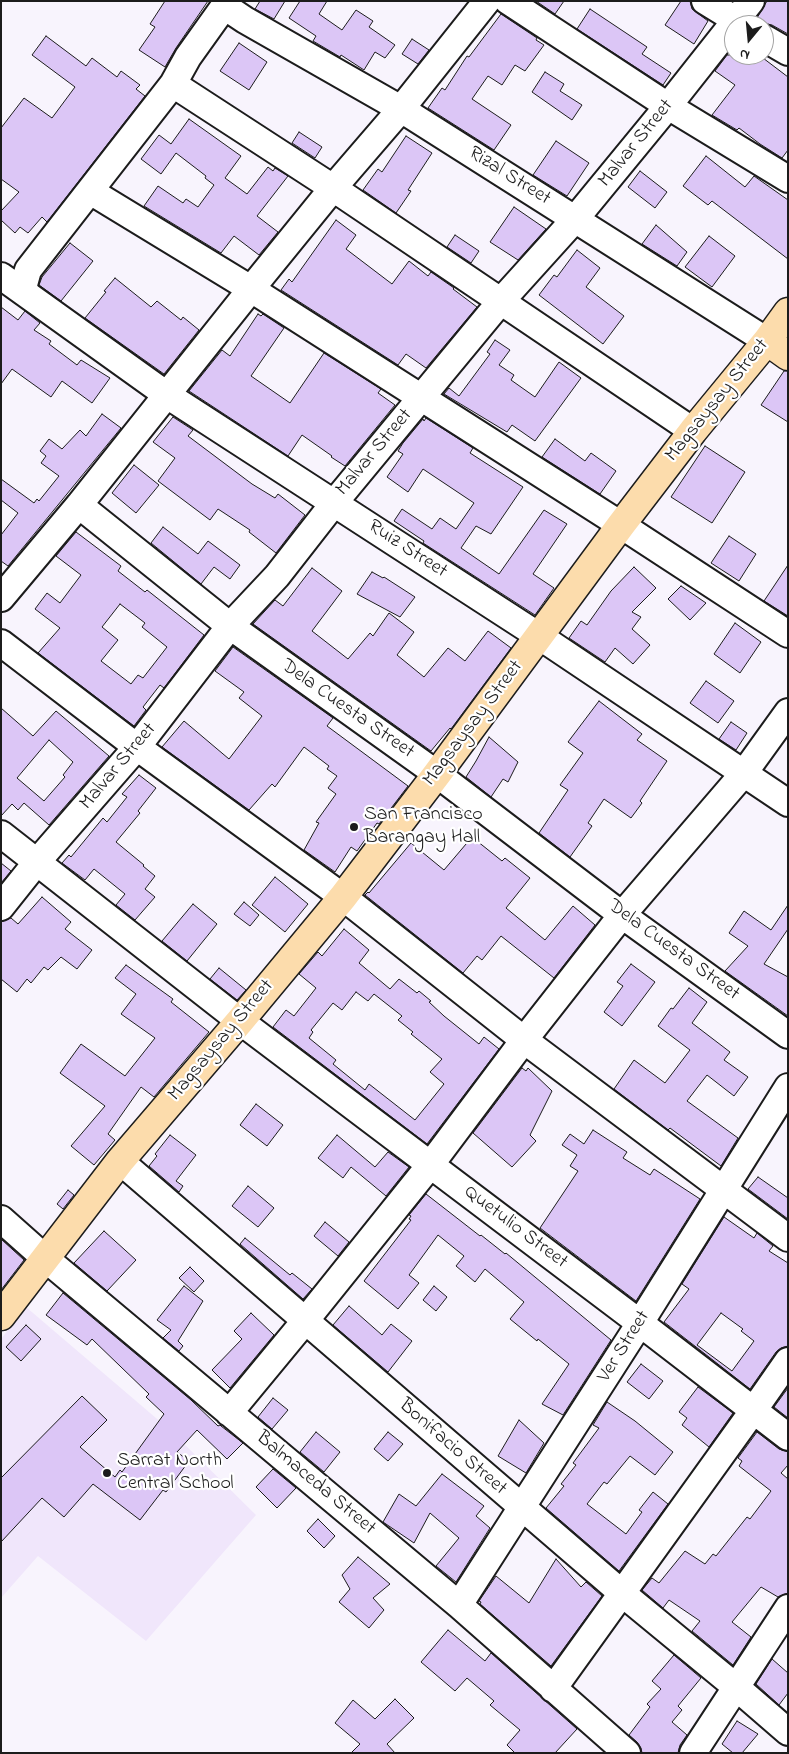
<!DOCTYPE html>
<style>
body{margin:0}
#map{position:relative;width:789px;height:1754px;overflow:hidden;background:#f8f4fd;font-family:"Indie Flower",sans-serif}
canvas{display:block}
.frame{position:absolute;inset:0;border:2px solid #1c1c1c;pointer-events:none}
.north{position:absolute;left:724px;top:15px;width:50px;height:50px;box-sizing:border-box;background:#fff;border:1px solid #a4a4a4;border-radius:50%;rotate:197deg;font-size:14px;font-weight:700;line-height:20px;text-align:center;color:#1c1c1c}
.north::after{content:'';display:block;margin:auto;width:18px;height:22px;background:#1c1c1c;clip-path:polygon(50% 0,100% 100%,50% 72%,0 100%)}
</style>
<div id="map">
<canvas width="789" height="1754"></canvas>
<div class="frame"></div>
<div class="north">N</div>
</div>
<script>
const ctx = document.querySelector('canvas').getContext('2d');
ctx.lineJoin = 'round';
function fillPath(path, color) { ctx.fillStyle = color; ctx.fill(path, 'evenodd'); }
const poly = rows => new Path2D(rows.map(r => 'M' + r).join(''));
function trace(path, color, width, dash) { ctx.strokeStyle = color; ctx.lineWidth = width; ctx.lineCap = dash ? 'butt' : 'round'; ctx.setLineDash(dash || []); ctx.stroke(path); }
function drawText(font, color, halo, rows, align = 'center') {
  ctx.font = font + ' "Indie Flower",sans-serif'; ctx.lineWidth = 4.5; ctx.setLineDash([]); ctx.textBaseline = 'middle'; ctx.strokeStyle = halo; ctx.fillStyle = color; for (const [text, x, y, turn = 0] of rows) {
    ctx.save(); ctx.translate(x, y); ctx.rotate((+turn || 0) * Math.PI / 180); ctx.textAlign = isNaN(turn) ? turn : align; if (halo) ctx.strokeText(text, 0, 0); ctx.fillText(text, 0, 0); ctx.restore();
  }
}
fillPath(poly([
 [26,1307,170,1430,256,1515,146,1641,38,1556,1,1598,1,1339]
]), '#f0e6fb');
const building = poly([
 [165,1,208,1,176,48,165,67,139,50,155,27,150,24,165,1],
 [260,1,285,1,274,19,255,9,260,1],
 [300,1,327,1,319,14,342,30,356,10,373,21,369,27,395,45,385,58,375,52,364,70,341,55,340,57,313,41,316,36,289,18,300,1],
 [536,1,564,1,555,14,536,1],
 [681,1,690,1,692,9,708,21,694,44,665,25,681,1],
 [767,1,788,1,788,34,772,25,762,23,758,20,757,18,767,1],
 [590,9,647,47,642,54,671,73,663,85,577,29,590,9],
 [501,14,537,38,536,40,544,45,525,71,515,65,502,85,488,76,472,99,511,125,494,150,428,108,442,88,445,90,467,56,469,57,501,14],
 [46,36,86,66,92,58,117,77,121,71,140,85,136,89,145,96,47,222,42,217,28,233,20,227,15,233,1,220,1,211,19,192,1,179,1,128,24,98,52,118,75,87,32,55,46,36],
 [412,39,429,50,418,64,402,54,412,39],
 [239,43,267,62,249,90,220,71,239,43],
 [727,55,759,55,788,77,788,150,782,158,760,144,739,128,737,130,712,115,735,85,715,71,727,55],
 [545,72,564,84,560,91,582,105,572,120,532,92,545,72],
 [189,119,241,156,225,178,247,194,268,167,273,171,275,168,288,176,257,216,278,232,259,255,234,236,221,253,144,206,158,186,183,203,186,199,198,207,214,185,205,178,206,176,176,153,161,174,141,159,159,135,171,144,189,119],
 [299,132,322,147,315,158,292,143,299,132],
 [406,136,432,153,408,190,411,191,396,213,363,190,378,169,382,172,406,136],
 [556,141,589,163,567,196,533,175,556,141],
 [706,156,745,187,754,176,788,200,788,259,712,201,708,205,683,186,706,156],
 [640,171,667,192,655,208,628,187,640,171],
 [514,207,546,229,518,260,490,242,514,207],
 [336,220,356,235,346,249,392,284,409,261,428,276,431,272,454,288,453,289,477,307,426,368,406,354,398,365,281,290,289,279,292,282,336,220],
 [656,225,687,252,677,266,642,244,656,225],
 [455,235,479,251,471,263,447,247,455,235],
 [709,236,735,256,712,287,685,267,709,236],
 [70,243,93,261,61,301,39,285,42,277,70,243],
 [577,250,600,268,586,287,624,316,603,344,539,295,554,275,557,277,577,250],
 [115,278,151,307,157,301,181,320,183,317,199,330,164,374,85,318,106,292,104,291,115,278],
 [1,307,18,320,25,311,40,323,34,330,51,341,49,344,77,365,81,360,110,378,92,403,62,381,51,397,12,369,1,384,1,307],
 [258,314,261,316,263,314,284,328,251,376,290,403,324,353,381,389,378,393,395,405,345,466,331,457,332,456,302,435,288,456,189,391,222,350,230,356,258,314],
 [495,340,510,350,499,365,514,375,511,380,535,397,559,362,581,378,535,441,512,425,507,432,444,394,449,388,459,396,490,354,487,352,495,340],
 [784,371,788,371,788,422,761,405,784,371],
 [102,414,121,428,8,566,1,561,1,535,18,513,1,500,1,479,34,503,37,499,39,501,59,476,41,463,46,456,40,451,49,439,62,449,80,430,86,436,102,414],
 [173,417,193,430,188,436,252,484,275,498,278,494,305,515,276,553,249,532,250,530,218,509,210,520,158,481,175,458,153,442,173,417],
 [426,418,473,448,470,453,523,487,491,534,476,526,461,548,499,574,544,510,567,524,533,574,554,588,535,615,423,543,424,541,394,521,402,509,432,529,440,518,456,529,474,503,423,469,408,492,387,477,403,454,398,451,403,443,423,419,424,421,426,418],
 [555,439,585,461,591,453,616,471,600,494,542,457,555,439],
 [705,446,745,472,712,523,671,497,705,446],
 [134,465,159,485,136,513,112,493,134,465],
 [163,527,198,554,208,541,240,565,230,579,214,567,201,584,151,543,163,527],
 [76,532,121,566,118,571,145,592,147,590,204,635,164,688,160,685,143,707,146,710,134,726,38,653,60,628,35,609,47,593,60,603,81,575,56,556,76,532],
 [120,604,145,623,142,627,167,647,143,678,138,675,131,684,101,661,118,640,102,627,120,604],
 [729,536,756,554,739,581,711,563,729,536],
 [788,565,788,616,764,601,788,565],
 [634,567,656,588,632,612,641,617,632,629,650,645,633,664,615,648,605,662,569,638,581,621,587,625,611,591,634,567],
 [312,568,342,591,312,631,348,659,370,633,373,636,389,613,414,632,397,655,424,677,448,648,465,661,488,631,511,648,451,729,450,728,431,751,253,624,275,600,283,606,312,568],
 [372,572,383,578,384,577,415,597,400,617,357,594,372,572],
 [681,586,706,603,690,620,668,599,681,586],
 [735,623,761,642,740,673,714,654,735,623],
 [233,647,333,718,327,726,408,786,379,824,377,823,357,851,351,847,335,872,304,850,319,823,316,822,336,794,328,788,337,776,327,769,329,766,304,747,275,787,272,784,249,810,162,747,184,721,229,759,262,716,239,698,244,692,215,671,233,647],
 [706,681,734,701,718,723,690,703,706,681],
 [599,701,642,734,637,740,667,761,640,801,642,803,631,818,604,799,588,823,592,826,570,857,539,833,568,790,560,785,583,753,568,742,599,701],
 [1,708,33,736,56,711,109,756,49,825,24,803,18,810,12,804,1,816,1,708],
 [49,740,73,762,63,775,65,777,44,801,17,778,49,740],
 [731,722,747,733,736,750,719,739,731,722],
 [489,737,518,762,508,782,503,779,491,797,466,777,476,761,489,737],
 [139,775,156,788,138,811,140,813,116,842,144,865,143,866,155,876,145,889,155,897,135,920,116,905,125,894,94,869,85,880,62,863,69,855,71,857,103,818,107,822,127,797,122,794,139,775],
 [472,837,502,861,505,858,530,878,506,908,545,940,573,906,595,925,554,978,501,936,482,960,477,956,463,973,365,895,368,892,369,893,411,843,444,870,472,837],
 [1,863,11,871,1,883,1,863],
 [275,877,308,904,285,932,252,905,275,877],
 [42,897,71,922,65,929,92,950,77,969,61,957,48,970,44,967,31,983,27,979,17,992,1,979,1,922,11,918,18,924,42,897],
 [244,902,259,915,250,926,234,914,244,902],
 [193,904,217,924,187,961,162,941,193,904],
 [788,905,788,929,764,964,788,977,788,1016,725,971,748,946,729,933,744,911,771,930,788,905],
 [344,929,369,950,359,963,390,989,399,979,417,993,419,991,431,1001,429,1002,444,1016,479,1044,484,1037,499,1049,427,1144,273,1027,286,1010,294,1016,316,988,299,974,318,952,322,956,344,929],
 [356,992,368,1001,374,994,402,1016,398,1020,413,1032,411,1034,442,1059,430,1072,444,1084,415,1120,369,1084,365,1090,333,1064,336,1060,309,1038,313,1032,311,1030,333,1003,342,1010,356,992],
 [631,964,655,982,622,1026,604,1012,623,986,617,982,631,964],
 [126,965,173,999,171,1002,209,1032,154,1097,141,1087,108,1134,115,1140,94,1165,71,1146,105,1106,60,1073,81,1044,125,1076,155,1038,121,1014,136,994,115,978,126,965],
 [219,968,246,990,237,1000,210,979,219,968],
 [689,988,707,1002,692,1023,730,1052,724,1060,748,1077,734,1096,707,1075,687,1101,738,1138,721,1166,670,1128,668,1130,614,1089,634,1060,665,1083,690,1050,658,1026,671,1008,673,1009,689,988],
 [522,1068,526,1071,528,1068,552,1091,530,1135,536,1141,512,1167,473,1133,522,1068],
 [256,1104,283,1125,267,1146,240,1125,256,1104],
 [593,1130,627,1152,623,1158,650,1175,654,1169,700,1199,636,1301,540,1228,578,1171,570,1166,577,1155,562,1145,570,1134,584,1144,593,1130],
 [170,1135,196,1155,176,1181,183,1186,179,1192,149,1166,157,1156,155,1154,170,1135],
 [337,1135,375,1167,388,1152,409,1167,386,1196,351,1167,343,1178,318,1158,337,1135],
 [758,1177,788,1198,788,1219,748,1189,758,1177],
 [248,1186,274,1208,258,1227,232,1206,248,1186],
 [68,1190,74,1195,63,1209,57,1204,68,1190],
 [426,1194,480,1236,481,1235,505,1254,506,1253,611,1340,563,1415,542,1404,569,1364,538,1339,537,1341,510,1319,524,1302,485,1269,475,1282,456,1266,464,1256,438,1235,409,1275,419,1283,398,1309,364,1281,411,1220,409,1219,411,1216,409,1215,426,1194],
 [724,1217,754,1238,757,1233,773,1246,769,1251,788,1263,788,1346,781,1348,776,1352,750,1389,664,1322,689,1289,682,1284,724,1217],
 [721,1313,743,1329,741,1331,754,1341,732,1371,697,1345,721,1313],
 [325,1222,349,1242,338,1256,314,1236,325,1222],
 [104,1231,136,1260,107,1291,74,1263,104,1231],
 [245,1238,290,1275,292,1273,312,1289,303,1299,240,1244,245,1238],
 [1,1239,24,1260,1,1290,1,1239],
 [190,1267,204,1281,194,1292,179,1278,190,1267],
 [184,1286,203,1301,178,1341,183,1346,179,1351,163,1338,171,1330,157,1320,184,1286],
 [434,1286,447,1297,436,1311,423,1300,434,1286],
 [63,1293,191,1400,218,1426,220,1425,221,1426,243,1443,227,1459,197,1430,177,1452,189,1461,166,1492,163,1490,140,1520,93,1484,64,1517,42,1498,1,1542,1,1478,82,1396,107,1420,80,1447,115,1477,120,1470,122,1472,164,1414,146,1397,149,1394,92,1339,87,1345,46,1315,63,1293],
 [349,1306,382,1335,391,1324,412,1341,388,1372,333,1325,349,1306],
 [251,1313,274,1335,230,1388,212,1370,242,1339,234,1331,251,1313],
 [26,1325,41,1339,21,1361,6,1347,26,1325],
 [641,1364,663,1381,649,1399,627,1382,641,1364],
 [698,1387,733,1413,709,1447,682,1425,687,1418,679,1412,698,1387],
 [788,1388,788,1418,774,1407,788,1388],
 [273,1398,288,1410,272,1429,258,1417,273,1398],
 [607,1402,635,1421,673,1452,655,1475,630,1456,607,1484,604,1482,587,1504,626,1534,642,1512,639,1510,653,1492,668,1504,619,1571,546,1508,564,1486,561,1484,576,1465,573,1463,599,1428,593,1425,607,1402],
 [519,1420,544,1443,526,1473,498,1456,519,1420],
 [316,1432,340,1452,324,1472,300,1452,316,1432],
 [388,1432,403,1444,388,1461,374,1449,388,1432],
 [757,1432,779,1449,788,1452,788,1465,781,1473,788,1479,788,1593,778,1597,761,1587,732,1622,751,1637,733,1665,692,1631,700,1621,669,1600,663,1608,642,1590,652,1578,659,1583,685,1551,705,1564,713,1554,716,1556,747,1517,750,1519,771,1491,739,1466,742,1461,738,1458,757,1432],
 [273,1469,296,1488,277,1508,256,1487,273,1469],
 [442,1474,484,1506,476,1516,490,1528,456,1582,436,1566,459,1538,430,1513,414,1543,383,1522,399,1494,416,1506,442,1474],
 [318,1519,335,1536,324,1548,307,1531,318,1519],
 [358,1557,390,1584,373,1598,384,1610,369,1628,339,1602,350,1589,342,1575,358,1557],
 [556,1559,581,1587,586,1582,602,1596,551,1666,480,1604,481,1602,479,1601,496,1576,529,1603,556,1559],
 [448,1630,485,1661,491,1653,577,1729,555,1753,515,1753,507,1745,520,1730,490,1705,494,1701,467,1678,455,1691,421,1662,448,1630],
 [674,1655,701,1678,678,1706,682,1710,672,1722,687,1735,680,1745,678,1753,642,1753,641,1748,637,1742,629,1735,650,1707,647,1704,661,1689,652,1681,674,1655],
 [772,1659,788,1673,788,1693,779,1705,756,1684,772,1659],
 [395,1699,414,1718,387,1744,395,1753,351,1753,360,1744,335,1723,353,1700,375,1719,395,1699],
 [737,1721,758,1734,742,1753,733,1753,722,1744,737,1721]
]);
fillPath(building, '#dcc6f6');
trace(building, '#1c1c1c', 1);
const minor = poly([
 [508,1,668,106,788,179],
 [705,1,744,25],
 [224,6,245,20,401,109,767,341],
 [764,38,788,52],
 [173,84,333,188,693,431],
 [90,191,251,289,621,525,788,634],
 [1,276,167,395,539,636,788,803],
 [28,295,23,288,28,270,173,84,188,57,228,1],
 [79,505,230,626,437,774,622,915,788,1035],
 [1,598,79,505,251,289,333,188,401,109,487,1],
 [1,643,137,747,343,897,524,1040,788,1238],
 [1,834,240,1021,640,1323,788,1437],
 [1,907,36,863,137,747,230,626,277,576,334,503,501,301,576,218,668,106,751,1],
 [120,1161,623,1594,736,1687,788,1732],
 [1,1219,46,1259,459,1605,627,1753],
 [229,1413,305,1321,431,1164,524,1040,622,915,744,773,788,712],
 [459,1605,640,1323,788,1087],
 [553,1689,753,1411,788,1361],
 [693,1753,788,1608]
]);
const major = poly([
 [767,341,788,356],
 [1,1316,120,1161,240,1021,343,897,437,774,621,525,693,431,767,341,788,312]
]);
trace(minor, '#1c1c1c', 30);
trace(major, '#1c1c1c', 31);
trace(minor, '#fff', 26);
trace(major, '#fcdcac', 28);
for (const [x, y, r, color] of [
 [354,827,5,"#1c1c1c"],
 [107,1473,5,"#1c1c1c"]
]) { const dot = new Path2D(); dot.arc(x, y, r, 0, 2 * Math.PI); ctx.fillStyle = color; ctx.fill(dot); trace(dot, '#fff', 2); }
drawText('20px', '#1c1c1c', '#fff', [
 ["Malvar Street",637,144,-51],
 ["Rizal Street",509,177,32],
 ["Magsaysay Street",718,401,-51],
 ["Malvar Street",375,453,-50],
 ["Ruiz Street",407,550,33],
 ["Dela Cuesta Street",347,710,35],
 ["Magsaysay Street",474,724,-53],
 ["Malvar Street",119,767,-50],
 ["Dela Cuesta Street",673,951,36],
 ["Magsaysay Street",222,1041,-50],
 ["Quetulio Street",515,1228,37],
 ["Ver Street",625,1347,-58],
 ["Bonifacio Street",452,1448,41],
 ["Balmaceda Street",315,1484,40]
]);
drawText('20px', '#1c1c1c', '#fff', [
 ["San Francisco",364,816],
 ["Barangay Hall",364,839],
 ["Sarrat North",117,1462],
 ["Central School",117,1485]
], 'left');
</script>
